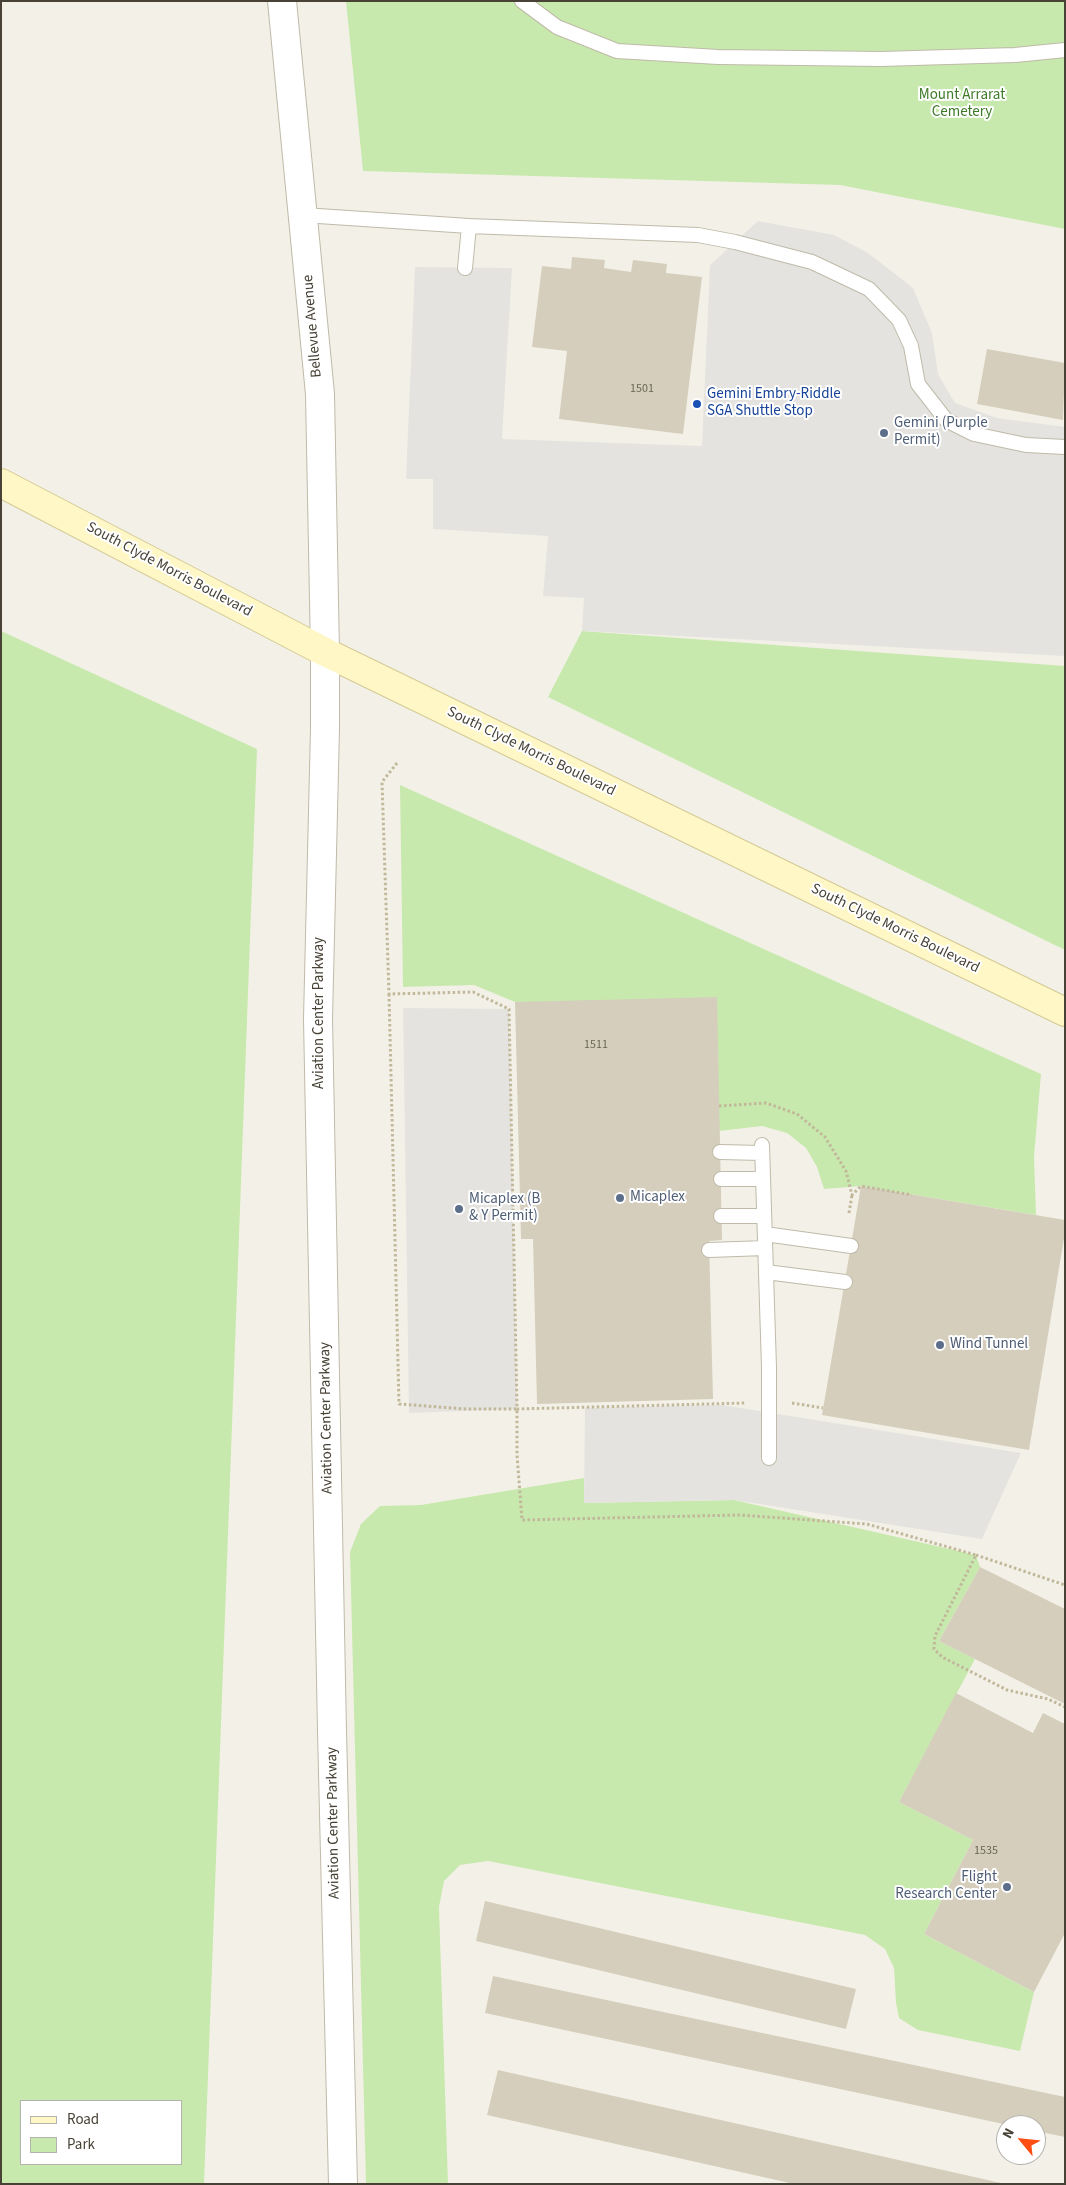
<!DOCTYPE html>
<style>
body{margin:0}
#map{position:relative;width:1066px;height:2185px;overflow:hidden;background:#f3f1e7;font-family:"Source Sans 3",sans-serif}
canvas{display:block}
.frame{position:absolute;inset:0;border:2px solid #474235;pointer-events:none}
.legend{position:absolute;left:20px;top:2100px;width:162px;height:65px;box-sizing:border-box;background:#fff;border:1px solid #b5b3ae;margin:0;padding:6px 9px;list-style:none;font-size:15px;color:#474235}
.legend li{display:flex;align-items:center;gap:10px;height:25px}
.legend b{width:25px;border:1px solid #b5b3ae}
.north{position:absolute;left:996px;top:2115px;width:50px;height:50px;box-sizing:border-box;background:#fff;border:1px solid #b5b3ae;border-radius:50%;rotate:298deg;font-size:14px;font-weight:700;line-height:20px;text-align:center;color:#474235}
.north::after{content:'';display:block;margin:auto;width:18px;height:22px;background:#fd4f14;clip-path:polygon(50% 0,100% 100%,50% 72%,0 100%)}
</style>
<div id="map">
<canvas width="1066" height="2185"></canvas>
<div class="frame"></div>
<ul class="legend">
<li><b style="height:6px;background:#fff7c5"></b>Road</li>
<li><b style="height:14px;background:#c8e9ae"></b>Park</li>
</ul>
<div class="north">N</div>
</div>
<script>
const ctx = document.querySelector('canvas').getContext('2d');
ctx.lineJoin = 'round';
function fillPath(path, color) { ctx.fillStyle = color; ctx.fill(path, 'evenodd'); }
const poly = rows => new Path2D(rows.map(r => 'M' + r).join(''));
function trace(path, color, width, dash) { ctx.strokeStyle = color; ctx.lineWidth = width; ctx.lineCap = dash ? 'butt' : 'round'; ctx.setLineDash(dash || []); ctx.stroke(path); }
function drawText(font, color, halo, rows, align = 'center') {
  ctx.font = font + ' "Source Sans 3",sans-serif'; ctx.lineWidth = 4; ctx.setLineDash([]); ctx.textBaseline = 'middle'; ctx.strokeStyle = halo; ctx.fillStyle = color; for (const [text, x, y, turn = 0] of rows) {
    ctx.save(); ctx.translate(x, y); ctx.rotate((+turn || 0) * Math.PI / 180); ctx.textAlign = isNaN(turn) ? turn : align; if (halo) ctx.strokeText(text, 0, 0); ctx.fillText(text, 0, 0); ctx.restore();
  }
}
fillPath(poly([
 [346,1,1065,1,1065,229,840,185,363,171],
 [1,631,257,749,204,2184,1,2184],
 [181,2101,181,2164,21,2164,21,2101],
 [582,631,1065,666,1065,950,548,697],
 [400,785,1041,1074,1034,1157,1036,1215,861,1186,824,1189,817,1167,806,1148,787,1133,762,1126,719,1131,515,1002,474,985,403,987],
 [584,1478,584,1503,734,1500,976,1555,980,1567,939,1641,975,1659,899,1802,973,1840,924,1934,1034,1992,1020,2051,918,2030,899,2018,896,2003,894,1968,885,1949,865,1935,488,1861,460,1865,444,1881,439,1907,448,2184,366,2184,350,1552,361,1524,380,1506,421,1505]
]), '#c8e9ae');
fillPath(poly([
 [758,221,834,235,868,253,913,288,932,333,938,374,955,403,997,418,1065,427,1065,656,582,631,584,598,543,596,548,536,433,529,433,479,406,479,415,267,512,268,502,439,702,446,710,265],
 [403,1008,509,1009,517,1409,409,1413],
 [722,1405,1021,1453,982,1539,734,1500,584,1503,585,1408]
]), '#e4e3df');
fillPath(poly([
 [572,257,605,260,604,268,631,272,633,260,667,264,666,273,702,277,683,434,559,419,567,351,532,347,542,266,571,269],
 [987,349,1065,363,1063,420,977,404],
 [717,997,722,1240,709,1241,713,1399,537,1404,533,1239,521,1239,515,1002],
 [861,1186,1065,1220,1065,1232,1029,1450,822,1415],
 [980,1567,1065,1609,1065,1704,939,1641],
 [956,1693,1033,1733,1043,1713,1065,1724,1065,1933,1034,1992,924,1934,973,1840,899,1802],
 [485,1901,856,1989,846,2029,476,1941],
 [493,1976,1065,2097,1065,2137,1036,2131,1036,2125,1008,2125,485,2013],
 [498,2070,1001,2183,1001,2184,794,2184,487,2115]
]), '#d5cebc');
const service = poly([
 [522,1,557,27,617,51,718,57,881,59,1015,55,1065,50],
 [303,215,469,226,698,235,735,242,812,262,869,289,899,320,911,346,918,384,946,420,974,434,1026,445,1065,447],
 [465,268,469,226],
 [762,1145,769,1368,769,1458],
 [720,1152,762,1153],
 [721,1179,763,1179],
 [721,1216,764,1216],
 [765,1234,851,1246],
 [709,1250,765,1248],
 [766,1272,845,1282]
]);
const minor = poly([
 [325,652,325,728,318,1019,332,1731,343,2184]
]);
const tertiary = poly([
 [282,1,320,394,325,652]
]);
const secondary = poly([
 [1,483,325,652,1065,1012]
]);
trace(service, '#bfbaa9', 16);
trace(minor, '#bfbaa9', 30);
trace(tertiary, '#bfbaa9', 30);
trace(secondary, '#d4ca96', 30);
trace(poly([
 [397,763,382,782,389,994,473,992,509,1009,517,1409,746,1403],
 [389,994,399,1404,466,1409,517,1409,517,1455,522,1520,739,1515,867,1524,976,1555,935,1636,934,1649,942,1657,1007,1690,1048,1699,1065,1707],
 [719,1106,766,1103,797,1114,825,1137,846,1171,852,1195,861,1186,912,1195],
 [849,1213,852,1195],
 [792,1403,823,1408],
 [976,1555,1065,1585]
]), '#c1b79a', 3, [2.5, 2.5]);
trace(service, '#fff', 14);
trace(minor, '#fff', 28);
trace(tertiary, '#fff', 28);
trace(secondary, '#fff7c5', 28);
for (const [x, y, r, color] of [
 [697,404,5,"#1a4fb4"],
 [884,433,5,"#5c6f8a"],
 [620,1198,5,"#5c6f8a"],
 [459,1209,5,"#5c6f8a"],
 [940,1345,5,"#5c6f8a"],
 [1007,1887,5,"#5c6f8a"]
]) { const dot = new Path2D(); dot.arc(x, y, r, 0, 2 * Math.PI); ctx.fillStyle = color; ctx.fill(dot); trace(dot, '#fff', 2); }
drawText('12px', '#6a6557', null, [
 ["1501",642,389],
 ["1511",596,1045],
 ["1535",986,1851]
]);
drawText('15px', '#3e7928', '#fff', [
 ["Mount Arrarat",962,96],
 ["Cemetery",962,113]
]);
drawText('15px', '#474235', '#fff', [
 ["Bellevue Avenue",313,326,-95],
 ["South Clyde Morris Boulevard",169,570,28],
 ["South Clyde Morris Boulevard",531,752,26],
 ["South Clyde Morris Boulevard",895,929,26],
 ["Aviation Center Parkway",320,1013,-90],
 ["Aviation Center Parkway",327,1418,-91],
 ["Aviation Center Parkway",334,1823,-91]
]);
drawText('15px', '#164399', '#fff', [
 ["Gemini Embry-Riddle",707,395],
 ["SGA Shuttle Stop",707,412]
], 'left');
drawText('15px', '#4e5e75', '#fff', [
 ["Gemini (Purple",894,424],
 ["Permit)",894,441],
 ["Micaplex",630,1198],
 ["Micaplex (B",469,1200],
 ["& Y Permit)",469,1217],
 ["Wind Tunnel",950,1345],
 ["Flight",997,1878,"right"],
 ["Research Center",997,1895,"right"]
], 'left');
</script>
